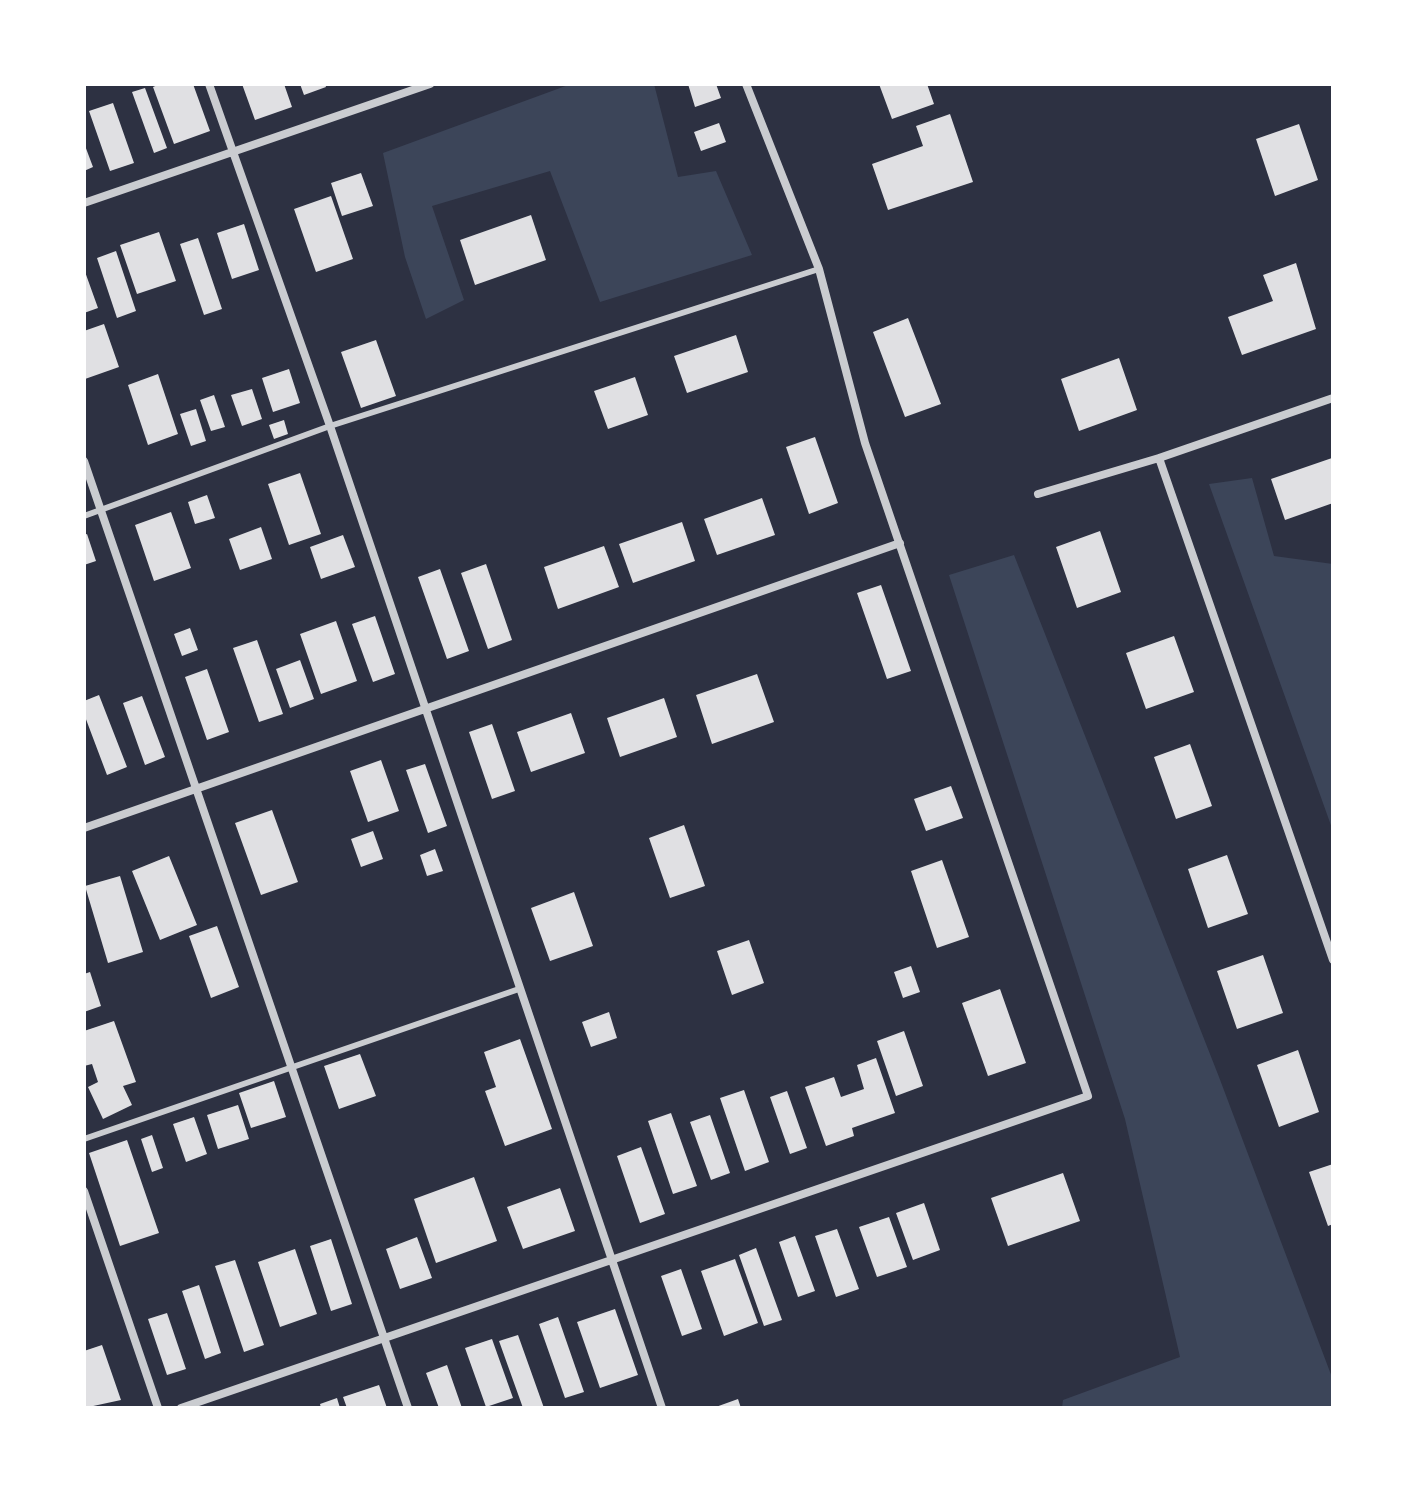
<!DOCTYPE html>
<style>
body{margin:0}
#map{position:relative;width:1417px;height:1492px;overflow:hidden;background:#2d3142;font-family:Barlow,sans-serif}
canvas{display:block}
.frame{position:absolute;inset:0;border:86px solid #fff;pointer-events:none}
</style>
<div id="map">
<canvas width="1417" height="1492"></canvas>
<div class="frame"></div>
</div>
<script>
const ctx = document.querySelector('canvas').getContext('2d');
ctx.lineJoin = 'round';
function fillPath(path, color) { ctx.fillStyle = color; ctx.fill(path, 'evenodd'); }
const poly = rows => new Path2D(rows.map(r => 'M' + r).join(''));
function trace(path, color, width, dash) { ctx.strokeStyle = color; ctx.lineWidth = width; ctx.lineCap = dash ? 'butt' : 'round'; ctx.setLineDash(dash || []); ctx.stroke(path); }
fillPath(poly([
 [571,84,654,84,678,177,716,171,752,255,600,302,550,171,432,206,464,300,426,319,405,257,383,153],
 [1252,478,1274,556,1333,564,1333,831,1209,484],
 [1014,555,1219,1077,1333,1380,1333,1408,1062,1408,1063,1400,1180,1357,1125,1119,949,575]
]), '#3c4559');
fillPath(poly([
 [160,84,193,84,210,131,174,144,153,87],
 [242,84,284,84,292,107,255,120],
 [300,84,325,84,326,87,304,95],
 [688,84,716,84,721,98,695,107],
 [879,84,927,84,934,104,892,119],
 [145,88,167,148,154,153,132,92],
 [113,103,134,163,110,171,89,111],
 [950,114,973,182,888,210,872,164,923,146,916,126],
 [719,123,726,142,701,151,694,132],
 [1299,124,1318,180,1275,196,1256,139],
 [84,143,93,167,84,171],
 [361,173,373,206,342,216,331,183],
 [331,196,353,259,316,272,294,209],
 [531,215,546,260,475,285,460,240],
 [244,224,259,270,232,279,217,233],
 [159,232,176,281,137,294,120,245],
 [198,238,222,309,204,315,180,244],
 [116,251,136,311,117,318,97,258],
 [1296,263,1316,329,1242,355,1228,317,1273,301,1263,275],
 [84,269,98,308,84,313],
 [908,318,941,404,905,417,873,332],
 [104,324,119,367,85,379,84,331],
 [736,335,748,372,687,393,674,356],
 [376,340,396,396,361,408,341,352],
 [1119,358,1137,410,1079,431,1061,379],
 [289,369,300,403,273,412,262,378],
 [158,374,178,434,148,445,128,385],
 [635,377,648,415,608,429,594,391],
 [252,389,262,419,242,426,231,395],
 [214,395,225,427,211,431,200,400],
 [196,409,206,441,191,446,180,414],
 [284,420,288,434,274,439,269,425],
 [815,437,838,503,809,514,786,447],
 [1332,458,1333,503,1285,520,1271,479],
 [300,473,321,534,289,545,268,484],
 [207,495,215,518,195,524,188,502],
 [762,498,775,535,717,555,704,519],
 [171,512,191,568,154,581,135,525],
 [682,522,695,561,633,583,619,544],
 [261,527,272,559,240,570,229,539],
 [1100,531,1121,592,1077,608,1056,547],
 [87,534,96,561,84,565,84,535],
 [343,535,355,567,321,579,310,547],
 [604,546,619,587,558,609,544,567],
 [486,564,512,640,488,649,461,573],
 [440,569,469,651,447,659,418,577],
 [881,585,911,671,887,679,857,593],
 [375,616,395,674,373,682,352,624],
 [336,621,357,681,321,694,300,634],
 [190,628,198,650,182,656,174,634],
 [1174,636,1194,692,1146,709,1126,653],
 [257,640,283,714,259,722,233,648],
 [300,660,314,699,290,708,276,669],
 [207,669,229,732,207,740,185,677],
 [757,674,774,722,712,744,696,695],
 [99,695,127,767,107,775,84,714,84,701],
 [142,696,165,757,145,765,123,703],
 [664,698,677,737,620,757,607,718],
 [571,713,585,753,531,772,517,732],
 [492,724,515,791,492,799,469,732],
 [1190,744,1212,806,1176,819,1154,757],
 [381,760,399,811,368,822,350,771],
 [425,764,447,826,428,833,406,770],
 [951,786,963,818,926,831,914,799],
 [272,810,298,882,261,895,235,823],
 [684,825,705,886,670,898,649,838],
 [373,831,383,859,361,867,351,839],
 [435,849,443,871,427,876,420,855],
 [1227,855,1248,914,1208,928,1188,869],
 [169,856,197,925,160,940,132,871],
 [942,860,969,937,937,948,911,871],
 [120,876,143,952,108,963,85,886],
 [574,892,593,946,550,961,531,908],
 [217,926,239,987,211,998,189,936],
 [749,940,764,983,732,995,717,951],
 [1263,955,1283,1013,1237,1029,1217,971],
 [911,966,920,992,903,998,894,972],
 [90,972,101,1006,84,1012,84,974],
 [1000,989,1026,1063,988,1076,962,1003],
 [609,1012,617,1038,591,1047,582,1022],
 [114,1021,136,1082,123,1086,132,1105,103,1119,88,1087,98,1082,92,1064,84,1066,84,1031],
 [904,1031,923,1086,896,1096,877,1041],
 [520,1039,552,1129,505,1146,485,1091,496,1087,484,1052],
 [1298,1050,1319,1112,1279,1127,1257,1065],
 [360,1054,376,1096,339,1109,324,1066],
 [876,1058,895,1113,852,1128,854,1136,826,1146,805,1087,834,1077,841,1097,864,1089,857,1065],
 [274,1081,286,1117,251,1128,239,1093],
 [744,1090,769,1162,745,1171,720,1098],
 [787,1091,807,1148,790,1154,770,1097],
 [238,1105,249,1139,218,1149,207,1115],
 [671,1113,697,1186,673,1194,648,1121],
 [710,1115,730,1173,711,1180,690,1122],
 [194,1117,207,1154,186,1162,173,1124],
 [152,1135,163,1168,152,1172,141,1139],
 [127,1140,159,1233,120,1246,89,1153],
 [641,1147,665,1214,640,1223,617,1156],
 [1333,1164,1333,1224,1328,1226,1309,1172],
 [1063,1173,1080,1221,1008,1246,991,1198],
 [474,1177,497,1241,436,1263,414,1199],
 [560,1188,575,1231,523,1249,507,1207],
 [924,1203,940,1250,913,1260,896,1213],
 [889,1217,907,1267,877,1277,859,1227],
 [837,1229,859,1289,836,1297,815,1236],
 [795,1236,815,1291,798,1297,779,1242],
 [417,1237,432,1278,400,1289,386,1249],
 [331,1239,352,1304,331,1311,310,1246],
 [756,1248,782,1320,764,1326,739,1255],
 [295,1249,317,1314,280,1327,258,1262],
 [735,1259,758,1323,724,1336,701,1271],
 [235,1260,264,1345,244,1352,215,1266],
 [681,1269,702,1329,682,1336,661,1276],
 [199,1285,221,1353,205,1359,182,1291],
 [615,1309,638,1375,600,1388,577,1322],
 [167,1313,186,1369,167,1375,148,1319],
 [558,1317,584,1392,565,1398,539,1324],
 [518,1335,544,1408,523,1408,499,1341],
 [492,1339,513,1398,486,1407,465,1348],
 [102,1345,121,1400,84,1408,84,1351],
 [447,1365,462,1408,439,1408,426,1373],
 [379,1385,387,1408,347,1408,343,1397],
 [337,1398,340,1408,321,1408,320,1404],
 [738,1399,741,1408,713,1408]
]), '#e0e0e3');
trace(poly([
 [84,516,330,426,819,269],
 [84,1139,519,989]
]), '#caccd0', 6);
trace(poly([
 [209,84,330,426,662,1408],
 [84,203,430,84],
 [1159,458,1333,960],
 [84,461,408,1408],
 [1038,494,1159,458,1333,398],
 [84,828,900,543],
 [84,1191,158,1408],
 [181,1408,1088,1096,865,443,819,269,746,84]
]), '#caccd0', 8);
</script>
